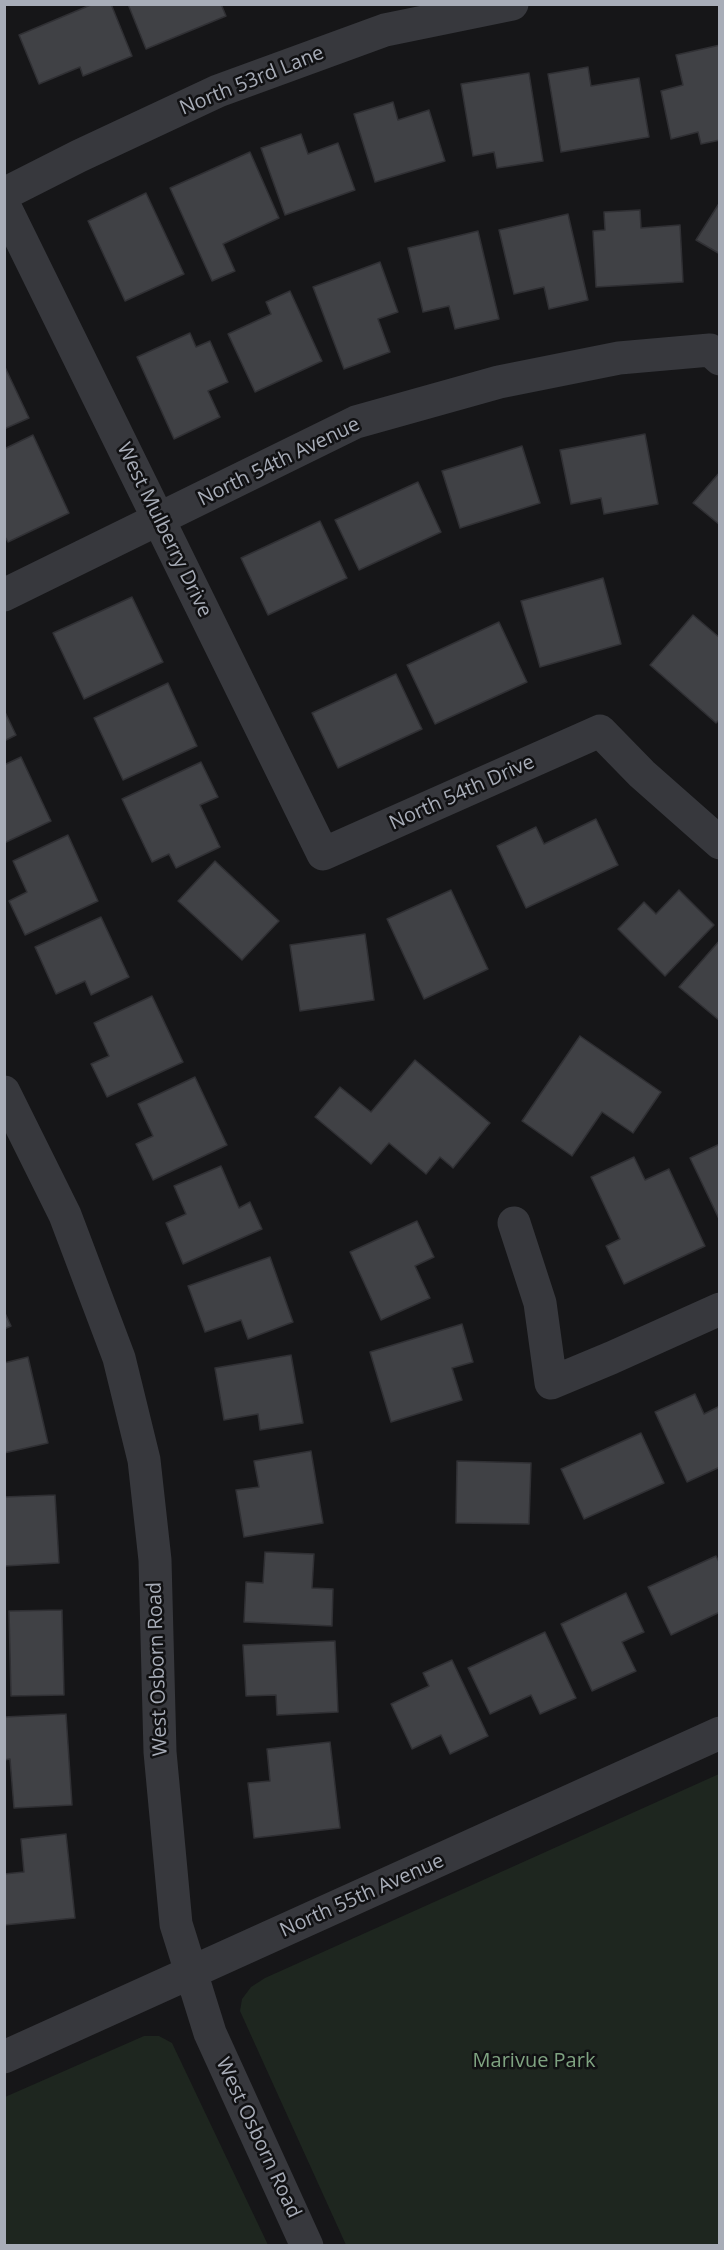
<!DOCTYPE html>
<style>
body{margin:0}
#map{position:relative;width:724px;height:2250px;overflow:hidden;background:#161618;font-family:"Open Sans",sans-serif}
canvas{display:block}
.frame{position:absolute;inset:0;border:6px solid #a8adb8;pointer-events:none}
</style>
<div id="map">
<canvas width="724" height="2250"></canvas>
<div class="frame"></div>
</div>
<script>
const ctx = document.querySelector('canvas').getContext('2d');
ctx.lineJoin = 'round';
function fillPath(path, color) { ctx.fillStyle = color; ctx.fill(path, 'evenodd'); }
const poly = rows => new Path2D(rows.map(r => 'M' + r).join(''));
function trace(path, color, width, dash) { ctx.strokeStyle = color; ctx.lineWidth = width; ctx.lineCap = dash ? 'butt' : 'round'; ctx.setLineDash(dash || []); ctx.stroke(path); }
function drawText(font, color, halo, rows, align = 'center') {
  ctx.font = font + ' "Open Sans",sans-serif'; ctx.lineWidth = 5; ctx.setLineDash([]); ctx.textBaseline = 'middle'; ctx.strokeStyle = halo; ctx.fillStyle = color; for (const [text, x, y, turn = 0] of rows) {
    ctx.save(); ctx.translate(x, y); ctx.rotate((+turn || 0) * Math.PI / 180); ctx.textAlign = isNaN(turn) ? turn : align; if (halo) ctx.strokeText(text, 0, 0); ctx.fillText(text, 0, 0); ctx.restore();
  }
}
fillPath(poly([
 [719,1774,719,2245,346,2245,240,2011,242,1999,251,1987,265,1978],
 [144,2036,159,2036,172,2043,268,2245,5,2245,5,2097]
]), '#1e261f');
const building = poly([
 [93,4,111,4,132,56,83,76,80,67,39,84,19,35,93,4],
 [128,4,221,4,226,16,146,49,128,4],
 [720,45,720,140,701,144,698,132,671,139,661,91,683,85,676,55,720,45],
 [588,67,591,86,639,78,649,137,561,152,548,74,588,67],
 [529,73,543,161,497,168,494,152,473,156,461,84,529,73],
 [393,102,398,120,429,110,445,161,375,182,354,114,393,102],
 [301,134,308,154,338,143,355,190,285,215,261,148,301,134],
 [250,152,279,218,223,244,235,271,212,281,170,188,250,152],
 [146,193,184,274,125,301,88,221,146,193],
 [720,202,720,254,696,240,720,202],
 [640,210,641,228,680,225,683,282,596,287,593,231,605,230,604,212,640,210],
 [568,214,588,300,549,309,544,287,514,294,499,230,568,214],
 [478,231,499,319,455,329,449,306,423,312,408,248,478,231],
 [380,262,398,312,378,319,390,352,344,369,313,287,380,262],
 [290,291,322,361,255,392,228,334,271,314,266,302,290,291],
 [190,333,196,347,210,341,228,382,208,391,220,417,174,439,137,357,190,333],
 [4,365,29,418,4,429,4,365],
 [645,434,658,504,604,514,601,498,571,504,560,450,645,434],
 [33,435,69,513,8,542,4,535,4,449,33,435],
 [522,446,540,503,460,528,442,471,522,446],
 [720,472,720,525,693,503,720,472],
 [418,482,441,532,359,570,335,520,418,482],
 [320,521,347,578,268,615,241,558,320,521],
 [603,578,621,644,540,667,521,601,603,578],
 [132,597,163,662,84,699,53,633,132,597],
 [693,615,720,638,720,719,716,723,650,665,693,615],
 [499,622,527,682,435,724,407,665,499,622],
 [396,674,422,729,338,768,312,713,396,674],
 [168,683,197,746,123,780,94,718,168,683],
 [4,710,16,735,4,741,4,710],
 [21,757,51,821,4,843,4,765,21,757],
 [201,762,218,797,200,805,220,847,176,868,169,854,152,862,122,799,201,762],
 [596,819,618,865,526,908,497,846,536,827,544,844,596,819],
 [68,835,98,901,25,935,9,901,27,892,13,861,68,835],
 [215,861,279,921,242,960,178,901,215,861],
 [451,890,488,969,424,999,387,919,451,890],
 [679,890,714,925,665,976,618,929,644,902,656,914,679,890],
 [101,917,129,977,91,995,85,981,56,994,35,947,101,917],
 [365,934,374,1000,300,1011,290,945,365,934],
 [720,940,720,1021,679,987,720,940],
 [152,996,183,1062,107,1097,91,1064,109,1056,94,1023,152,996],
 [580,1036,661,1092,633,1133,602,1112,572,1156,522,1121,580,1036],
 [415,1060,490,1123,453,1168,440,1157,426,1174,389,1143,371,1164,315,1117,340,1087,371,1112,415,1060],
 [195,1077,227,1145,153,1180,136,1144,153,1136,138,1104,195,1077],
 [720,1144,720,1221,690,1158,720,1144],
 [634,1157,645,1180,669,1169,705,1246,624,1284,606,1246,620,1239,591,1177,634,1157],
 [221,1166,239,1208,250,1202,262,1229,183,1264,166,1223,186,1214,174,1186,221,1166],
 [417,1221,434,1257,415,1266,430,1298,381,1320,350,1252,417,1221],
 [270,1257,293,1322,248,1339,241,1320,205,1332,188,1286,270,1257],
 [4,1311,11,1326,4,1329,4,1311],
 [462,1324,473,1362,452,1368,462,1400,391,1422,370,1352,462,1324],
 [291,1355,303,1423,260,1430,258,1414,224,1420,215,1368,291,1355],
 [28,1357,48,1443,4,1453,4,1363,28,1357],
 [695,1394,704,1414,720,1406,720,1467,687,1482,655,1412,695,1394],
 [641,1433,664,1483,584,1519,561,1469,641,1433],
 [311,1451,323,1523,244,1537,236,1490,259,1487,254,1461,311,1451],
 [457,1461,531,1463,529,1524,456,1523,457,1461],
 [55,1495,59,1563,4,1566,4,1497,55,1495],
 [265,1552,314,1554,312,1588,333,1589,332,1626,244,1622,246,1582,263,1583,265,1552],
 [716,1556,720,1564,720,1612,671,1635,648,1587,716,1556],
 [626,1593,644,1632,622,1642,636,1671,592,1691,561,1624,626,1593],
 [62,1610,64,1695,11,1696,9,1611,62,1610],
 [545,1632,576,1698,540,1714,531,1695,490,1714,468,1668,545,1632],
 [335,1641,338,1712,277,1715,276,1695,246,1696,243,1645,335,1641],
 [452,1660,488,1736,450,1754,441,1735,412,1749,391,1704,429,1686,423,1673,452,1660],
 [66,1714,72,1805,14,1808,10,1759,4,1760,4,1717,66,1714],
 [330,1742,340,1828,254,1838,248,1783,270,1781,267,1749,330,1742],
 [66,1834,75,1918,4,1925,4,1874,24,1872,21,1839,66,1834]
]);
fillPath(building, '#404145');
trace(building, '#303034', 1.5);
trace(poly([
 [4,194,79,156,218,91,385,30,512,4],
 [4,205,323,854,600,731,642,774,720,843],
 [4,595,356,422,499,382,619,358,710,350,720,359],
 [4,1092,65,1215,119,1358,144,1460,155,1560,160,1752,176,1924,210,2033,307,2246],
 [514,1223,540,1303,551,1383,611,1358,720,1309],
 [4,2057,720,1733]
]), '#37383d', 33);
drawText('20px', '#a8adb8', '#111113', [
 ["North 53rd Lane",252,81,-22],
 ["North 54th Avenue",279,462,-26],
 ["West Mulberry Drive",164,530,64],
 ["North 54th Drive",462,793,-24],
 ["West Osborn Road",158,1669,-92],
 ["North 55th Avenue",362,1896,-24],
 ["West Osborn Road",258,2138,65]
]);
drawText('20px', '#7fa381', '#111113', [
 ["Marivue Park",534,2061]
]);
</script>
